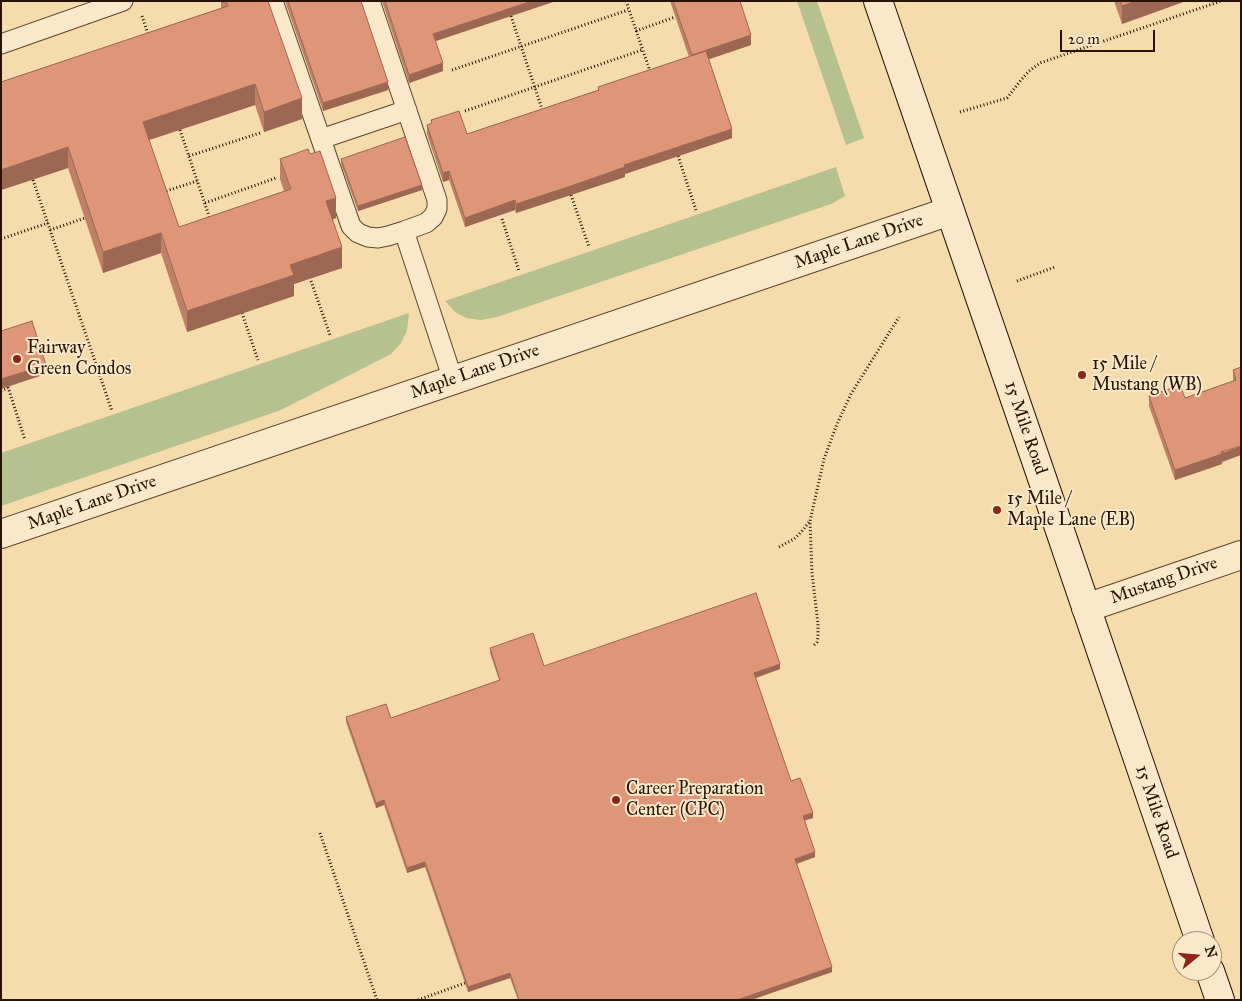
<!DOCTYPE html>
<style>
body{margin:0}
#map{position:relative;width:1242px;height:1001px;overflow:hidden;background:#f6dbac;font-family:"IM FELL Great Primer",serif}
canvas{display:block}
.frame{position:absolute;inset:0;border:2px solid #291304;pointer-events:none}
.north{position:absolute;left:1172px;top:931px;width:50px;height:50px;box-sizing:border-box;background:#f9e8c9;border:1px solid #a6937a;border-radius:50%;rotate:73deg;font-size:14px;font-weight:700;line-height:20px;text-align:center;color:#291304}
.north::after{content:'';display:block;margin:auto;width:18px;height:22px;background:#8f2418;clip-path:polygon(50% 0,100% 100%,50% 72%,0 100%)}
.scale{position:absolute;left:1060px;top:30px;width:95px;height:22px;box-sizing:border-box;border:2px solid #291304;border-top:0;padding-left:6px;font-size:15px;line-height:18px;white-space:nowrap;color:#291304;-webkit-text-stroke:4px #f9e8c9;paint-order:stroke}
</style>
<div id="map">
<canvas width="1242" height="1001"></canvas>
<div class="frame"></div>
<div class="north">N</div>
<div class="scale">20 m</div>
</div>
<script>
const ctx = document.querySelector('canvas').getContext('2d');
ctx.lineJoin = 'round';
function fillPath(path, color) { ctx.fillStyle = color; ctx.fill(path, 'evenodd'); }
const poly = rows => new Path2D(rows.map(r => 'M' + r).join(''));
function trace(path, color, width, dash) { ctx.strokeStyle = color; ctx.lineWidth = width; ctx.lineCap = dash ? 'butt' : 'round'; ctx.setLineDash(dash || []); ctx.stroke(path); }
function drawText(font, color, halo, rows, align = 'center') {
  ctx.font = font + ' "IM FELL Great Primer",serif'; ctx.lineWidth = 4; ctx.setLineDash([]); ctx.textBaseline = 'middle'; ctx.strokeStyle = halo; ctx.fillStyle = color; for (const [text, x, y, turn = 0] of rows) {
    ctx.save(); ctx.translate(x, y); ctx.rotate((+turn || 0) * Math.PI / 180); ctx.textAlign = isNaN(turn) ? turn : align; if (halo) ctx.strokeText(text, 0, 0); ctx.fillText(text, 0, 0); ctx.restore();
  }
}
fillPath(poly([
 [797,1,817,1,864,138,846,145],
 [836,167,845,196,831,204,497,317,481,320,466,318,455,312,445,301],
 [409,313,407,331,401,343,391,354,281,410,1,506,1,453]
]), '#b5c18f');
const service = poly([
 [273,1,351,226,358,233,368,237,378,238,388,236,404,231,426,223,433,217,437,209,437,200,370,1],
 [1,44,123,1],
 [321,139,407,110],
 [404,231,453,380]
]);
const minor = poly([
 [1086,608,1241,555]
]);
const tertiary = poly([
 [1,534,950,211]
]);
const secondary = poly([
 [878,1,1042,478,1200,941],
 [1210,971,1220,1000]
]);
trace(service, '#5c452e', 21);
trace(minor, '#5c452e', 30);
trace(tertiary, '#5c452e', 30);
trace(secondary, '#291304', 30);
trace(poly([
 [626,1,651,74],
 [142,16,149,37],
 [511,16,543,112],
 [636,31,675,17],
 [452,70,628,10],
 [465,111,642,50],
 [960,112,1007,98,1021,80,1029,71,1040,63,1221,1],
 [180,130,210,219],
 [189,156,260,133],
 [678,156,696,210],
 [33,180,112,411],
 [163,192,197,181],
 [571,195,589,247],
 [205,203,276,178],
 [502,219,519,271],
 [50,230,85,218],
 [1,239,48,223],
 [311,281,330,335],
 [1017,281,1055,267],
 [242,313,258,360],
 [8,387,25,440],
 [1,391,8,388],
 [779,547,794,539,803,530,809,522],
 [814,645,817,642,818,637,818,624,812,573,810,521,824,459,837,424,851,394,899,317],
 [320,833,377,1000],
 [418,1000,465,983]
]), '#291304', 3, [1, 2.5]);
trace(service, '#f9e8c9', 19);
trace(minor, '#f9e8c9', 28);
trace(tertiary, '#f9e8c9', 28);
trace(secondary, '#f9e8c9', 28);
fillPath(poly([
 [221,1,268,1,302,119,264,132,255,105,149,140,179,227,284,191,280,179,280,159,336,218,332,220,342,268,294,284,294,296,187,332,161,253,103,273,68,168,1,190,1,82,221,8],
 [285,1,361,1,388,90,323,111],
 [382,1,556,1,435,41,443,71,409,83],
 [670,1,740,1,751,45,709,59,732,138,625,174,625,177,571,195,516,213,515,210,465,227,449,180,443,182,427,134,427,125,431,124,431,120,467,134,598,90,598,87,689,57],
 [1114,1,1186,1,1122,24],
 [341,159,422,190,358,211,341,164],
 [1241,367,1222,464,1175,480,1149,406,1149,396,1185,398,1233,381,1233,370],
 [490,648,544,666,780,669,756,678,791,781,813,818,805,820,815,857,797,864,832,972,751,1000,518,1000,510,978,468,992,425,867,407,873,384,805,376,808,346,722,346,717,391,718,499,680,490,653]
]), '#c08067');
fillPath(poly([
 [532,1,556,1,433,42,433,34],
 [1136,1,1186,1,1122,24,1122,6],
 [751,35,751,45,692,65,692,55],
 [443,63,443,71,409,83,409,75],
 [388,82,388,90,323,111,323,103],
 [255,84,255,105,143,142,143,122],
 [302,98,302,119,264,132,264,112],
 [732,129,732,138,625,174,625,177,516,213,516,204,624,165],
 [68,147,68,168,1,190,1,170],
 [449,171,449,180,443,182,443,173],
 [422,185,422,190,358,211,358,206],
 [336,198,336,218,326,222,326,201],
 [515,200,515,210,465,227,465,218],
 [161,233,161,253,103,273,103,252],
 [342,247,342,268,294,284,294,296,187,332,187,311,290,265],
 [46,365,46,374,1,389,1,379],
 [1241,446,1241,455,1222,462,1222,464,1175,480,1175,470],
 [780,664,780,669,754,678,754,673],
 [384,800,384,805,376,808,376,803],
 [813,813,813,818,803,821,803,816],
 [815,852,815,857,795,864,795,859],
 [425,862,425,867,407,873,407,868],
 [832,967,832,972,751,1000,737,1000],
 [510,973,510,978,468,992,468,987]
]), '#9c6854');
const building = poly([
 [226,1,268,1,302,98,264,112,255,84,143,122,179,227,291,189,280,159,308,149,310,154,320,151,336,198,326,201,342,247,290,265,294,275,187,311,161,233,103,252,68,147,1,170,1,82,228,6,226,1],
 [288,1,361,1,388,82,323,103,288,1],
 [385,1,532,1,433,34,443,63,409,75,385,1],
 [673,1,740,1,751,35,692,55,673,1],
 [1120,1,1136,1,1122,6,1120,1],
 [706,51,732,129,624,165,625,167,571,186,516,204,515,200,465,218,449,171,443,173,427,125,432,123,431,120,459,111,467,134,599,90,598,87,706,51],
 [405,137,422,185,358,206,341,159,405,137],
 [32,321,46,365,1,379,1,331,32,321],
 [1241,367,1241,446,1221,452,1222,454,1175,470,1149,396,1180,385,1185,398,1236,380,1233,370,1241,367],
 [756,593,780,664,754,673,791,781,800,778,813,813,803,816,815,852,795,859,832,967,737,1000,519,1000,510,973,468,987,425,862,407,868,384,800,376,803,346,717,386,704,391,718,500,680,490,648,533,633,544,666,756,593]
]);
fillPath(building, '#df9578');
trace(building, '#9c6854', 1);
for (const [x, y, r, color] of [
 [17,359,5,"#8f2418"],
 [1082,375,5,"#8f2418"],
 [997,510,5,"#8f2418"],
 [616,800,5,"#8f2418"]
]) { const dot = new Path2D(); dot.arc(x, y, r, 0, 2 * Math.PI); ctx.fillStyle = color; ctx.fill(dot); trace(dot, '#f9e8c9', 2); }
drawText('18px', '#291304', '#f9e8c9', [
 ["Maple Lane Drive",859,242,-19],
 ["Maple Lane Drive",475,372,-19],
 ["15 Mile Road",1025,428,71],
 ["Maple Lane Drive",92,503,-19],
 ["Mustang Drive",1164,581,-19],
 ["15 Mile Road",1156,812,71]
]);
drawText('18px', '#291304', '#f9e8c9', [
 ["Fairway",27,349],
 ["Green Condos",27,370],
 ["15 Mile /",1092,365],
 ["Mustang (WB)",1092,386],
 ["15 Mile /",1007,500],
 ["Maple Lane (EB)",1007,521],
 ["Career Preparation",626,790],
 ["Center (CPC)",626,811]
], 'left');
</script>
